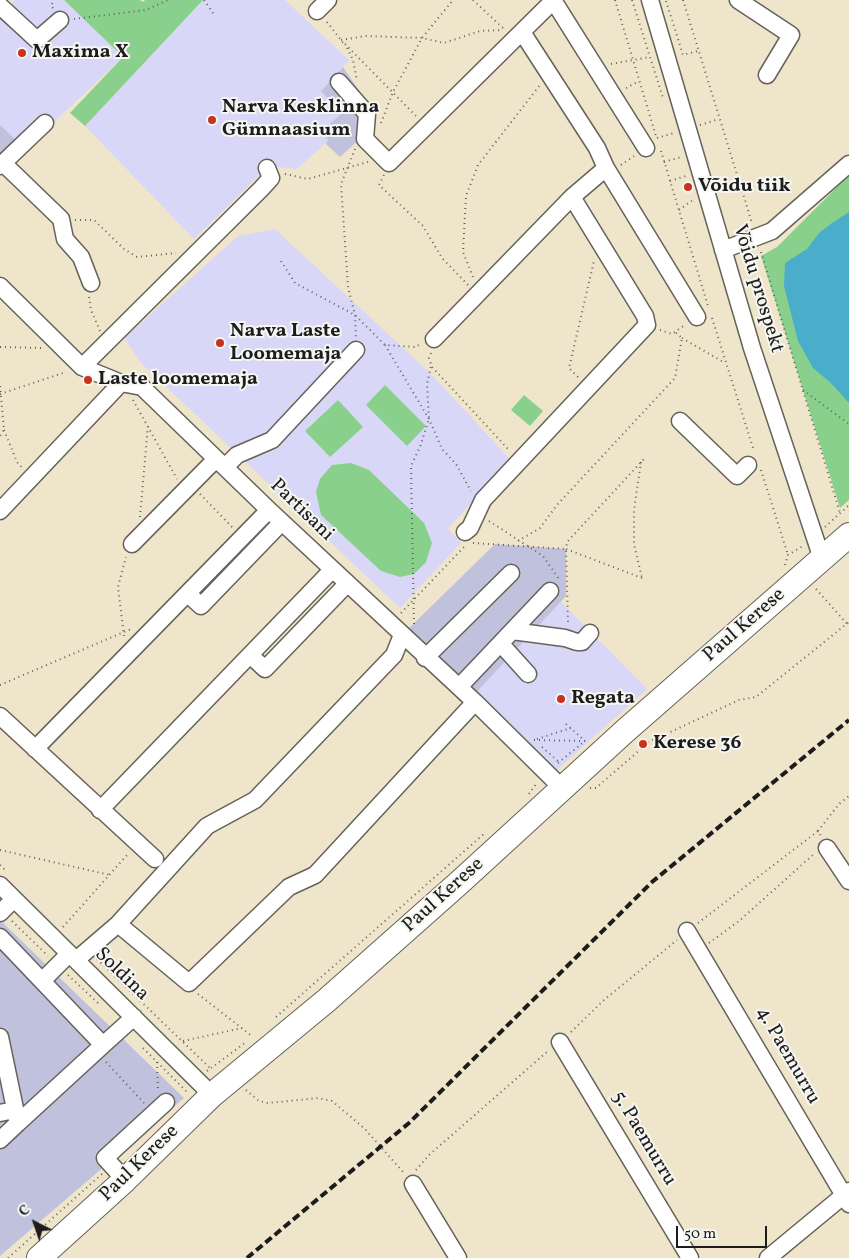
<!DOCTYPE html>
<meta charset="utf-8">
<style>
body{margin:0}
#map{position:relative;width:849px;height:1258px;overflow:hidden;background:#efe5cb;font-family:Vollkorn,serif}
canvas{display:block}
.north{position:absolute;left:10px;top:1198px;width:50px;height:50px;-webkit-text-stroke:4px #f6f6f2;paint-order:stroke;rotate:319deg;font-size:14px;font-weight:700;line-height:20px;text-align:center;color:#1c1c1c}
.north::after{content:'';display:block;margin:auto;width:18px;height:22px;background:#1c1c1c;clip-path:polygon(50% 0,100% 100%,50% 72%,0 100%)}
.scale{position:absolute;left:676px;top:1226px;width:91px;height:22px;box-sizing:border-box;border:2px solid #1c1c1c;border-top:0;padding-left:6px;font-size:15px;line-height:18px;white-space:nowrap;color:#1c1c1c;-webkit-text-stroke:4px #f6f6f2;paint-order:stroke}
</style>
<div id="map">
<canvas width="849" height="1258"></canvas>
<div class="north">С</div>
<div class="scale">50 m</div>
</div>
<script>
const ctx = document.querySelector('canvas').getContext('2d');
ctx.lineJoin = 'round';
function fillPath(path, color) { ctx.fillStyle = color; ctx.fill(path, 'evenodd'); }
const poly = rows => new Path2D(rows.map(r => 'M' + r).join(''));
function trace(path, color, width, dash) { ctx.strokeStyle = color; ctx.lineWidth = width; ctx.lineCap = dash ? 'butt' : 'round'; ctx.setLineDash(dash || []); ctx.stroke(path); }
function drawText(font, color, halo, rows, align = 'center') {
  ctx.font = font + ' Vollkorn,serif'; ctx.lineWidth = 4; ctx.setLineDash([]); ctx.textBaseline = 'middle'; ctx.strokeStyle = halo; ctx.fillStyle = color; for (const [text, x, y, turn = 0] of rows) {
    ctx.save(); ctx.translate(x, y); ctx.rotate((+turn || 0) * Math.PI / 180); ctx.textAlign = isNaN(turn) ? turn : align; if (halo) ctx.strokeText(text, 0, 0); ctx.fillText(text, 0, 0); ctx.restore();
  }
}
fillPath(poly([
 [15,0,64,0,123,57,0,173,0,16],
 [203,0,285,0,349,60,321,91,341,114,321,132,329,140,297,169,269,166,194,239,85,126],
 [275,229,431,374,510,459,448,529,461,543,400,608,142,364,124,338,238,236],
 [550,591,647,689,549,777,459,687]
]), '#d9d7f8');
fillPath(poly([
 [343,67,371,108,373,127,340,157,326,144,328,140,321,132,341,114,321,91],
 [0,125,15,139,0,155],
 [495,544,566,549,566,596,471,698,402,635],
 [0,920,184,1098,0,1256]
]), '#c0c2dd');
fillPath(poly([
 [64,0,140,0,143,2,145,0,203,0,85,126,70,113,123,57],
 [849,175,849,500,840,508,761,256,777,247],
 [385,385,426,426,407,446,366,405],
 [524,395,543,411,530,426,511,410],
 [338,400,363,427,330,457,305,431],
 [351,463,369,470,424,523,432,543,426,562,414,574,400,577,381,571,321,515,316,492,320,479,332,465]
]), '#88d08b');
fillPath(poly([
 [849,212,849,403,831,383,813,368,798,341,784,286,785,263,807,249,819,233,832,223]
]), '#4aaeca');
const minor = poly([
 [553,0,646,148],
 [650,0,752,348,822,559],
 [738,0,791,35,767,75],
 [0,6,37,40,60,20],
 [317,11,328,0],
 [522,32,597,148,606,168,697,317],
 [339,82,367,114,365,139,389,163,554,0],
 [3,163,61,219,65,239,81,257,91,283],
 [0,166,45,123],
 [723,250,772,231,849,164],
 [0,286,82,367,121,383,142,387,269,510,475,702,562,788],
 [434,339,572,197,606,168],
 [82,367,261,189,271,178,267,168],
 [680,421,737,476,748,465],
 [225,467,237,455,272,440,356,350],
 [0,511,121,383],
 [465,532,470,528,483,500,647,325,645,316,572,197],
 [132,544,216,459],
 [188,594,201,606,282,522],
 [512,631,565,638,577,642,582,642,590,633],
 [501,644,528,674],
 [250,655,265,669,347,584],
 [425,658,511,573],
 [459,687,550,591],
 [0,716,155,859],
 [35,749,269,510],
 [100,810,332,570],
 [827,848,849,881],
 [0,885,212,1095],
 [0,913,14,899],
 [118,924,189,983,289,887,315,875,475,702],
 [687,931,849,1204],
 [0,937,103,1045,134,1017],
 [76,960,118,924,207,826,255,800,394,655,402,635],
 [42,981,69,954],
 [0,1037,18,1123,103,1045],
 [560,1042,690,1258],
 [0,1113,15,1110],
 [0,1140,18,1123],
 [125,1180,105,1158,166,1102],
 [413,1184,458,1258],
 [768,1258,849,1191]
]);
const highway = poly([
 [39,1258,125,1180,212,1095,327,1000,460,882,625,731,849,535]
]);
trace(minor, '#666259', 19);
trace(highway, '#666259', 26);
trace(poly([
 [204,0,215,16],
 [473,0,504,29],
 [615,0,656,136],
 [632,0,663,98],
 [683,0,752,223],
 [666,1,683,55,698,51],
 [53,8,51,6,54,0],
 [74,19,146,10,168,0],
 [327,22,344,44],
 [341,40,366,36,422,38,444,43,480,31,502,30],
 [345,44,417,117],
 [347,48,353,60,357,81],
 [611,64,650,57],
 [626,88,639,81],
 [381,123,393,92,422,38,453,0],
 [700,125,719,119],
 [657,138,674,133],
 [355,149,341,184,348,287,355,315,356,337],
 [661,151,708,306],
 [664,162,681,157],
 [621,165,634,156],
 [285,174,308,179,368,162],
 [384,175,379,185,423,226,442,258,468,285],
 [670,181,686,176],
 [679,210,693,200],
 [75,220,94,220,124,249,137,257,176,253],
 [761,252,840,513],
 [281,261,295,283,355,315,385,345,416,347,420,344],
 [473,277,463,252,466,196,478,165,540,85],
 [89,297,91,310,100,331],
 [712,318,754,451],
 [660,330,672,334,686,324],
 [682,338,725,363],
 [385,345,429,419,442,449,456,464,471,491],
 [0,347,42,348],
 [431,353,429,358,432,367,509,450],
 [578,377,569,368,594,261],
 [0,386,4,430,0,436],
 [803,390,849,424],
 [0,394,66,372],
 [133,400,177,479],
 [4,430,17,462,22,468],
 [641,462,634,510,634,544,642,578],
 [761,470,788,555],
 [200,494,232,527],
 [140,517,148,425],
 [489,521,543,556,559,579],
 [825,527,849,505],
 [518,541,540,528,557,505,675,378,682,338,675,332],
 [473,543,566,549,568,623],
 [785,565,788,555,803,546],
 [642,578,566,549,567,542,644,459],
 [816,589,849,626],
 [401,613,465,546],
 [414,624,411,466,420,447,429,419,427,384,431,366],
 [124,636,118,587,126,557],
 [0,685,131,629],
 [566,724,585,741],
 [537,739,571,728],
 [534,740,585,741],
 [542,747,559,762],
 [558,763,585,741],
 [590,788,596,788,649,742,739,700,756,697,849,622],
 [529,794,536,784],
 [818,831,839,804,849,796],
 [0,850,110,875],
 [0,865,7,872],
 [12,921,48,956],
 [698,923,818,831,821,836],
 [63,927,128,854],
 [709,943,739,921,814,854],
 [97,959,210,1068],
 [68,975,99,1004],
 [198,994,253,1037],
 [276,1017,486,832],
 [571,1032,604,1000,677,940],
 [183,1041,242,1028],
 [143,1048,187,1092],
 [106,1062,144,1103],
 [157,1062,158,1092],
 [207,1071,245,1043],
 [246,1090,259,1101,268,1103,318,1098,332,1101,364,1128,404,1173],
 [416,1170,429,1155,548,1051],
 [8,1258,102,1174]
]), '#666259', 2, [1, 4]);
trace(minor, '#fff', 16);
trace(highway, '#fff', 24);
trace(poly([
 [247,1258,409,1123,652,882,849,720]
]), '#1c1c1c', 4, [8, 4]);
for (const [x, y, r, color] of [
 [22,53,5,"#c8321e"],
 [212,120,5,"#c8321e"],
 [688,187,5,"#c8321e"],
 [220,343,5,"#c8321e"],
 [88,380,5,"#c8321e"],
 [561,699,5,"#c8321e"],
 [643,744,5,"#c8321e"]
]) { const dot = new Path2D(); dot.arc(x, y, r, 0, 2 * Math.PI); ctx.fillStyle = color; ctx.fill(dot); trace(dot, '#f6f6f2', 2); }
drawText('bold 20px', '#1c1c1c', '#f6f6f2', [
 ["Maxima X",32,53],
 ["Narva Kesklinna",222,108],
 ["Gümnaasium",222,131],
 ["Võidu tiik",698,187],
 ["Narva Laste",230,332],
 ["Loomemaja",230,355],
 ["Laste loomemaja",98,380],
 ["Regata",571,699],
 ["Kerese 36",653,744]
], 'left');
drawText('20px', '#1c1c1c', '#f6f6f2', [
 ["Võidu prospekt",757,289,73],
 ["Partisani",301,511,44],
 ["Paul Kerese",745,626,-41],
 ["Paul Kerese",444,896,-42],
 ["Soldina",121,975,44],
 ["4. Paemurru",787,1056,60],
 ["5. Paemurru",643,1139,59],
 ["Paul Kerese",140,1164,-44]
]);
</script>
